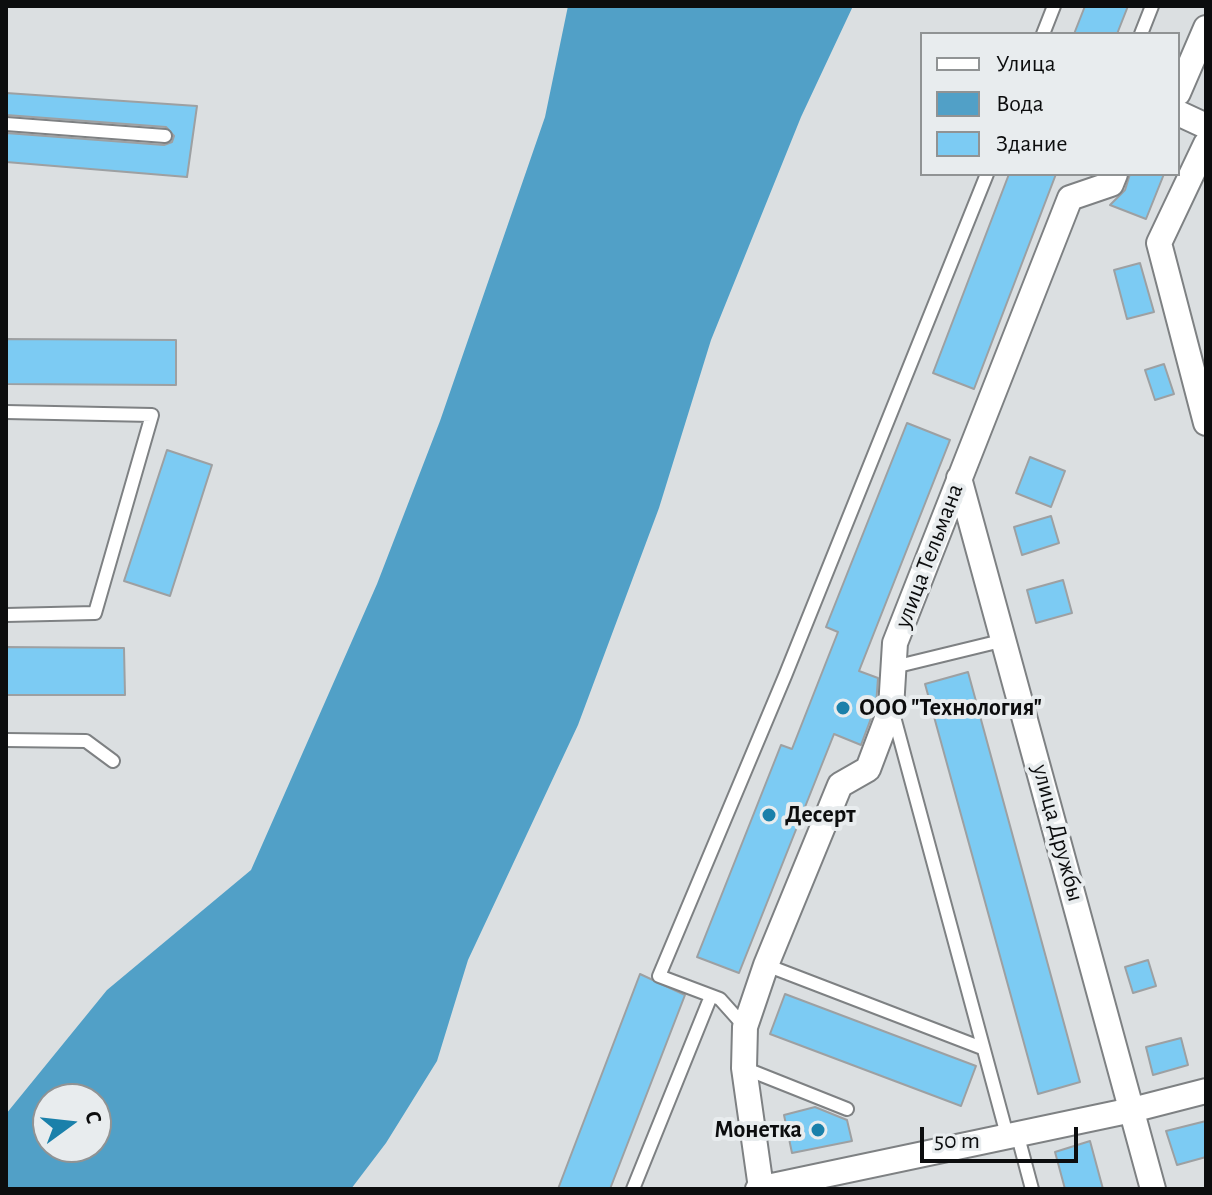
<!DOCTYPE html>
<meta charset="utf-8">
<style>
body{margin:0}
#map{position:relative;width:1212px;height:1195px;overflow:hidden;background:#dbdfe1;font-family:"Alegreya Sans",sans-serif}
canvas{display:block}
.frame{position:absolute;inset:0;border:8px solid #0c0d0e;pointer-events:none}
.legend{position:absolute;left:920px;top:32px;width:260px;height:144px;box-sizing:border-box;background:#e8ecee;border:2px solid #909394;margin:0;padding:10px 14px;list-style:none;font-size:24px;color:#0c0d0e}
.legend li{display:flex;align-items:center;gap:16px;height:40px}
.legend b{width:40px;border:2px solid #909394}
.north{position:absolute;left:32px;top:1083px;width:80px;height:80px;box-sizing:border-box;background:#e8ecee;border:2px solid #909394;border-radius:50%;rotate:75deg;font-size:22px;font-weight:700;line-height:32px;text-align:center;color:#0c0d0e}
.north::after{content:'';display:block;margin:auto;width:28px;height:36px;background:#1a80aa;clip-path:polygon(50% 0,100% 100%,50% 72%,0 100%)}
.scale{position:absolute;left:920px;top:1127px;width:158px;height:36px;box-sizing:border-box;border:4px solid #0c0d0e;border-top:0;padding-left:10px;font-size:24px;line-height:28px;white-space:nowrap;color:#0c0d0e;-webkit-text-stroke:6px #e8ecee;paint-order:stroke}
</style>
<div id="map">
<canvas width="1212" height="1195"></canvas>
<div class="frame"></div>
<ul class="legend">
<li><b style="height:10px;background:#fff"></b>Улица</li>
<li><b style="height:22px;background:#51a0c7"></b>Вода</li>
<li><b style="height:22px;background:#7ccbf3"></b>Здание</li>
</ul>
<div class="north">С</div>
<div class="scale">50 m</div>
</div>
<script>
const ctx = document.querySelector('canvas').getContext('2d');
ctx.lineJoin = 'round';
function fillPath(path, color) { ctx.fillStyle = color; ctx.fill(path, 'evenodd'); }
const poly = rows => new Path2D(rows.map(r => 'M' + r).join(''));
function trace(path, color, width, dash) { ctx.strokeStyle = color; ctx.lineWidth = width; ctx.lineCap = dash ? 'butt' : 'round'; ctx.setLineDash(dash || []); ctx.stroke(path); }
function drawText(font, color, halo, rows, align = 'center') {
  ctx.font = font + ' "Alegreya Sans",sans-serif'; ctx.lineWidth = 8; ctx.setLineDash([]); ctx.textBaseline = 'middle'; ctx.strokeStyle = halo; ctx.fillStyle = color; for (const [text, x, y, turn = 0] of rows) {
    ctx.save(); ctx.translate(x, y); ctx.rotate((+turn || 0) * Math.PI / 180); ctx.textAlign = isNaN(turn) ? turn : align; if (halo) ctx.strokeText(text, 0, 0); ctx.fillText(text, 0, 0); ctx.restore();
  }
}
fillPath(poly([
 [568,6,853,6,801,117,711,340,659,508,578,725,468,960,437,1061,386,1143,351,1189,6,1189,6,1114,107,990,251,870,377,584,440,421,545,117],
 [48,1099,96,1099,96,1147,48,1147]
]), '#51a0c7');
const building = poly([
 [1085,6,1128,6,1117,34,1074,34,1085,6],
 [6,93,197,106,187,177,6,162,6,133,164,145,172,142,174,136,166,127,6,115,6,93],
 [1009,174,1056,174,974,389,933,373,1009,174],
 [1130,174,1164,174,1146,219,1110,205,1125,190,1130,174],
 [1140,263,1154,312,1127,319,1114,270,1140,263],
 [6,339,176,340,176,385,6,384,6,339],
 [1164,364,1174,394,1155,400,1145,370,1164,364],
 [907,423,950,440,859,671,878,678,876,705,861,745,834,734,739,973,697,957,781,745,792,749,838,632,826,627,907,423],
 [167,450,212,465,170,596,124,581,167,450],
 [1030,457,1065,471,1051,507,1016,493,1030,457],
 [1051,516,1059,543,1022,555,1014,527,1051,516],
 [1063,580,1072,613,1036,623,1027,590,1063,580],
 [6,647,124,648,125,695,6,695,6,647],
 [968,672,1080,1082,1038,1094,925,684,968,672],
 [1148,960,1156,986,1133,993,1125,967,1148,960],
 [640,974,685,995,610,1189,558,1189,640,974],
 [785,994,976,1066,961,1106,770,1034,785,994],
 [1181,1038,1188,1065,1153,1075,1146,1047,1181,1038],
 [815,1107,847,1120,852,1141,792,1153,784,1115,815,1107],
 [1206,1121,1206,1157,1177,1165,1166,1131,1206,1121],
 [1090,1141,1103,1189,1065,1189,1055,1152,1090,1141]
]);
fillPath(building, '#7ccbf3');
trace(building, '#9da0a2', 2);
const service = poly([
 [1043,34,1054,6],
 [1141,34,1152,6],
 [6,124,165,136],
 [6,412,152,415,95,613,6,615],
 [894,667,1005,640],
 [893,713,1007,1135],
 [6,740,86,741,113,761],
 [766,965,982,1048],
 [745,1027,720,999,659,976,785,676,987,174],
 [744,1068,847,1109],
 [1017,1133,1032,1189],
 [633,1189,711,996]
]);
const minor = poly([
 [1178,93,1206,28],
 [1178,113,1206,126],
 [1206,144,1159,243,1206,423],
 [959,478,1153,1189],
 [761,1188,744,1068,745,1027,766,965,840,785,868,769,891,708,895,643,1070,198,1111,184,1115,174],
 [758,1189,1132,1110,1206,1091]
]);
trace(service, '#7e8183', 16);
trace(minor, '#7e8183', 28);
trace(service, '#fff', 12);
trace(minor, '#fff', 24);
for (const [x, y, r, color] of [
 [843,708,8,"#1a80aa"],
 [769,815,8,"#1a80aa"],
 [818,1130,8,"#1a80aa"]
]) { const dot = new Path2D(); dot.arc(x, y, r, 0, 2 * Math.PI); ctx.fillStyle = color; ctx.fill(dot); trace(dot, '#e8ecee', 3); }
drawText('24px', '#0c0d0e', '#e8ecee', [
 ["улица Тельмана",929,556,-69],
 ["улица Дружбы",1058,833,75]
]);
drawText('bold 24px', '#0c0d0e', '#e8ecee', [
 ["ООО \"Технология\"",859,708],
 ["Десерт",785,815],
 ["Монетка",802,1130,"right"]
], 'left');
</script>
